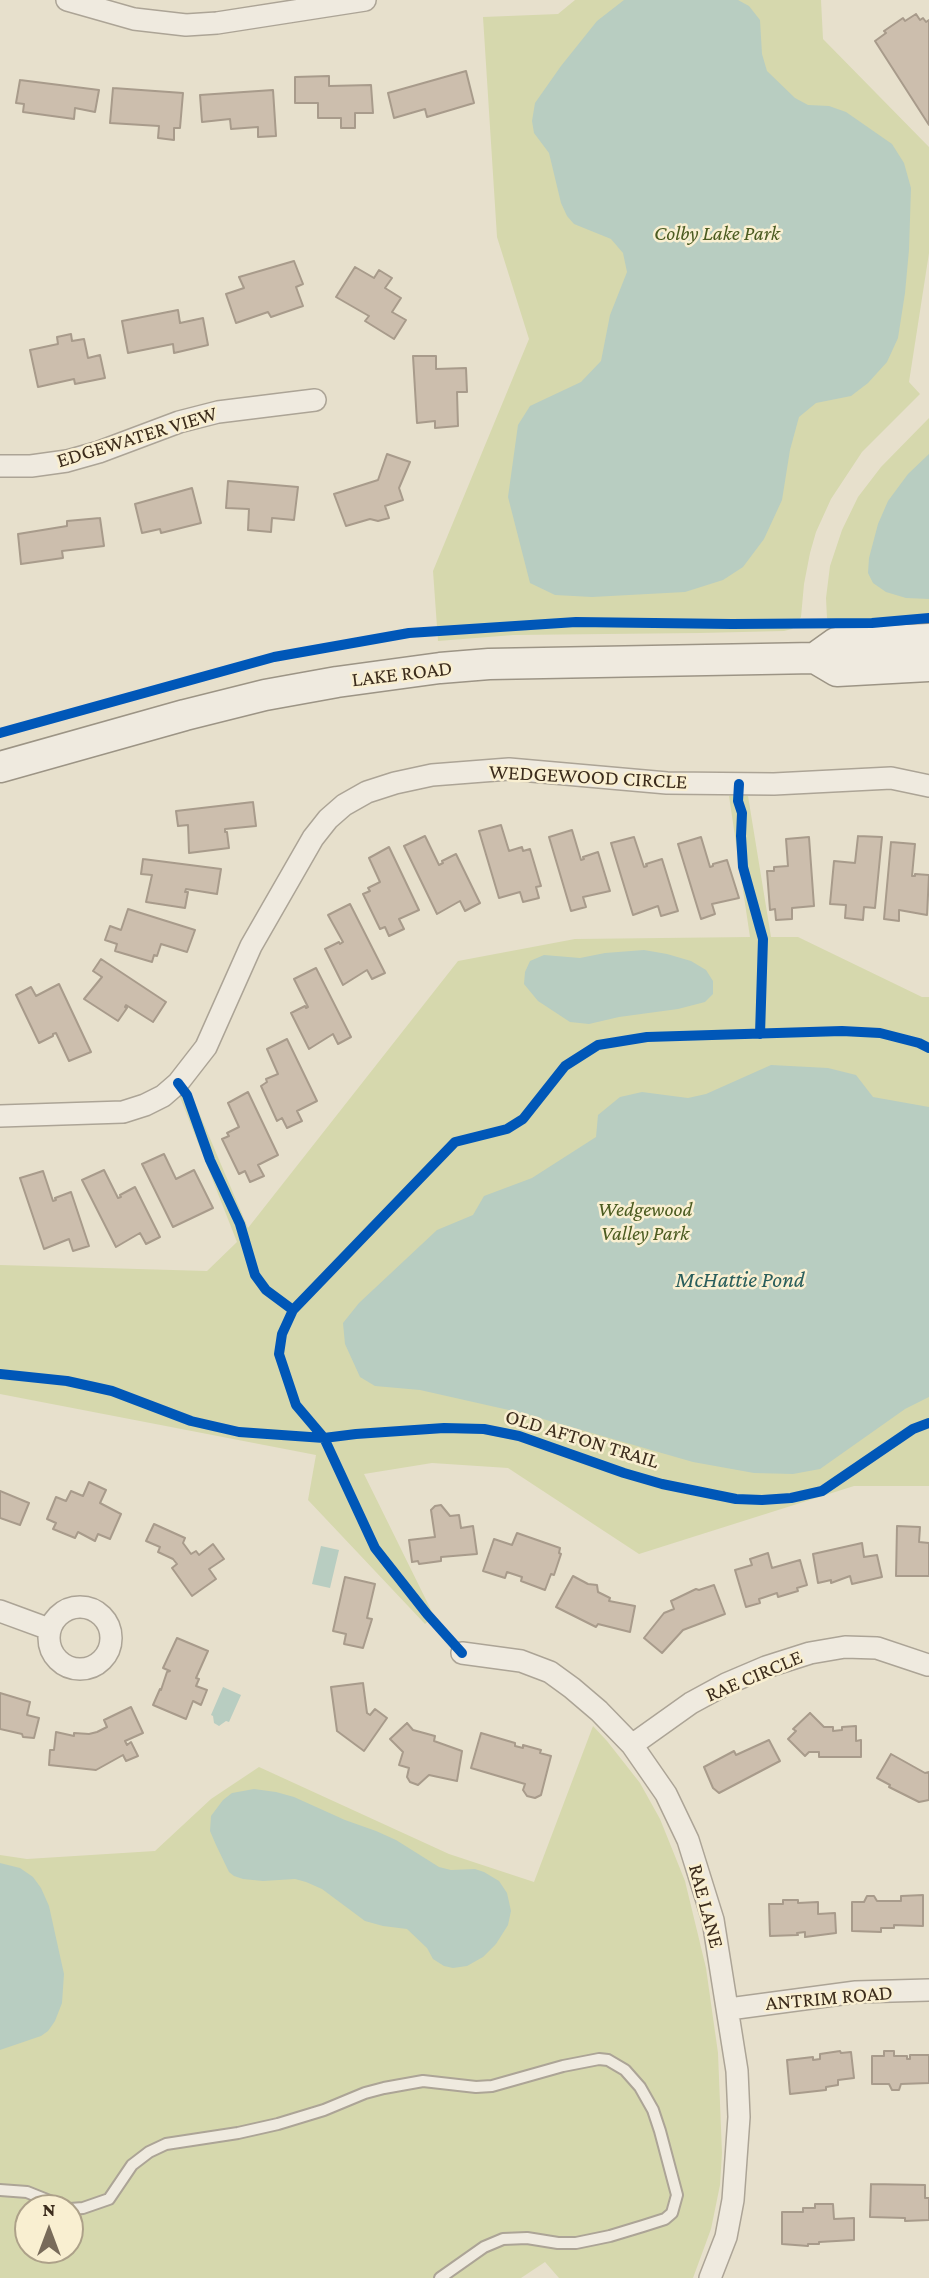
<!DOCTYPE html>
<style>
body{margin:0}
#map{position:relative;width:929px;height:2278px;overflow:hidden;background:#e7e0cc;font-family:"Crimson Pro",serif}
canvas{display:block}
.north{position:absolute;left:14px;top:2194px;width:70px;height:70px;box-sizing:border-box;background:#f9efd1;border:2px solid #ada189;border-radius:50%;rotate:0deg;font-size:19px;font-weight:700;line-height:28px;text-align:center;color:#3c2c1c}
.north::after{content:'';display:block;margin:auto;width:24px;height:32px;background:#786b5a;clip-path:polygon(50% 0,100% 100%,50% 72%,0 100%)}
</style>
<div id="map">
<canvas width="929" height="2278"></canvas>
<div class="north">N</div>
</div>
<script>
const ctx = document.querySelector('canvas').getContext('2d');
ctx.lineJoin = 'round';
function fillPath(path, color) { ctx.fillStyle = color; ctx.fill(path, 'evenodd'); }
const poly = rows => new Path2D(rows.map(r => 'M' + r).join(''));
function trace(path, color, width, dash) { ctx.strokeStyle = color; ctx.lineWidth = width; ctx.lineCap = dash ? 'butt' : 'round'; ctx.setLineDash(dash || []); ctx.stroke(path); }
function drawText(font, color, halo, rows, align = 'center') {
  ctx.font = font + ' "Crimson Pro",serif'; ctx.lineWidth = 5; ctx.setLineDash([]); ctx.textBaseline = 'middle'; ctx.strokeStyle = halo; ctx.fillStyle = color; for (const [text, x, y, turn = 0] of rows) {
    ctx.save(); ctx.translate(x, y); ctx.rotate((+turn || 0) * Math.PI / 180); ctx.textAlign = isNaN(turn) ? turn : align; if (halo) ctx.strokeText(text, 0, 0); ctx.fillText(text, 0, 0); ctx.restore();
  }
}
fillPath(poly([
 [575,0,821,0,823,39,929,147,929,253,909,382,920,394,862,452,831,499,816,532,810,553,804,584,801,617,792,629,784,631,700,633,513,635,438,641,433,571,529,339,497,237,483,17,558,14],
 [929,418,929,625,842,629,836,627,827,618,826,598,830,566,842,530,858,497,881,467],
 [729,796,748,796,771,937,798,937,922,997,929,997,929,1486,854,1486,639,1554,508,1468,432,1463,364,1474,434,1616,425,1624,308,1500,316,1455,0,1394,0,1265,207,1271,237,1242,180,1097,189,1089,248,1228,458,961,575,939,750,937],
 [593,1726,607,1741,640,1783,660,1819,685,1881,706,1968,718,2053,722,2153,720,2185,711,2229,693,2278,559,2278,545,2262,521,2278,0,2278,0,1855,27,1859,155,1851,211,1799,259,1767,449,1854,534,1882],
 [28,2208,70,2208,70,2250,28,2250]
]), '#d6d8ad');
fillPath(poly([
 [624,0,738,0,749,6,760,20,762,54,767,71,795,98,808,105,829,106,846,112,892,144,904,163,911,188,909,250,905,293,898,338,887,362,868,383,851,396,816,403,799,417,790,450,782,500,764,539,743,567,723,580,685,592,592,597,555,595,530,583,508,497,518,425,530,406,581,382,601,361,610,315,627,272,623,253,611,239,574,224,567,216,561,203,549,153,534,133,532,121,535,103,561,66,597,21],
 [929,454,929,599,906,598,886,592,873,583,868,573,869,558,878,524,888,501,908,474],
 [644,950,667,954,691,961,706,970,713,981,713,994,705,1002,678,1009,619,1017,589,1024,570,1022,538,1001,524,984,525,972,530,961,544,955,580,958,605,953],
 [771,1065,828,1068,856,1075,873,1097,929,1107,929,1397,905,1409,820,1469,793,1474,754,1473,693,1462,522,1413,420,1390,375,1386,360,1377,345,1344,343,1323,359,1303,437,1230,473,1215,484,1196,532,1178,596,1137,598,1115,620,1097,642,1092,688,1098,706,1094],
 [321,1546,339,1550,330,1588,312,1584],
 [223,1687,241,1695,229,1722,226,1721,219,1726,214,1723,213,1716,211,1715],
 [254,1789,276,1792,294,1797,345,1820,376,1831,396,1840,439,1867,451,1870,475,1869,484,1872,499,1881,507,1893,511,1911,508,1925,496,1944,483,1957,467,1966,453,1968,444,1966,433,1959,427,1948,407,1929,383,1926,365,1921,322,1889,306,1882,295,1879,263,1881,243,1879,234,1876,229,1872,216,1845,210,1831,211,1816,223,1800,232,1793],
 [0,1863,20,1868,33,1877,41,1888,49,1906,64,1974,62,2003,55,2021,48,2031,41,2036,0,2050]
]), '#b8cdc1');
const building = poly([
 [916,14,920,20,923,18,926,22,929,20,929,125,875,41,886,33,884,31,903,18,905,21,916,14],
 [466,71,474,103,427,117,425,109,394,118,388,93,466,71],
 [329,76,329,86,371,85,373,113,355,113,355,128,341,128,341,118,318,118,318,103,295,103,295,77,329,76],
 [20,80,99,90,95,112,75,108,74,119,23,112,24,104,16,103,20,80],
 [113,88,183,93,180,128,174,128,174,140,158,138,159,126,110,123,113,88],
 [273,90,276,136,258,137,258,127,231,129,230,119,202,122,200,95,273,90],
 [294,261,303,284,296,287,303,306,271,317,268,312,236,323,226,294,244,288,239,277,294,261],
 [355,267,374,278,379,270,392,278,385,288,401,298,392,312,406,320,394,339,365,321,369,316,336,297,355,267],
 [178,310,180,323,203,318,208,345,174,353,173,344,128,353,122,321,178,310],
 [71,334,72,341,84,339,88,358,100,355,105,378,75,384,74,379,38,387,30,350,58,344,57,337,71,334],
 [413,356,436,356,436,369,466,368,467,392,457,392,458,426,435,428,435,421,417,423,413,356],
 [387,454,410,462,399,488,403,500,385,506,389,518,378,521,370,519,346,526,334,494,378,480,387,454],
 [228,481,298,487,294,520,272,518,271,532,248,530,249,509,226,508,228,481],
 [192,488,201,523,161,533,160,529,142,533,135,504,192,488],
 [100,518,104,546,62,551,63,558,21,564,18,534,67,526,67,521,100,518],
 [253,802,256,826,225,829,225,832,227,832,229,848,189,853,188,825,178,826,176,811,253,802],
 [501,825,509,851,522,847,523,851,530,849,541,886,536,887,539,898,523,902,520,892,499,898,479,831,501,825],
 [572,830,581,860,584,859,583,857,598,852,610,891,583,897,586,907,571,911,549,837,572,830],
 [425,836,439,865,443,863,442,861,456,854,480,903,465,911,460,901,437,914,404,846,425,836],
 [858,836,882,837,875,908,864,907,863,920,845,918,846,905,830,904,834,861,855,863,858,836],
 [634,837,644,867,647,866,646,864,662,859,678,911,661,916,658,906,633,915,611,843,634,837],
 [701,837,710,867,713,866,713,864,727,860,739,898,712,904,715,914,701,919,678,844,701,837],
 [809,837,814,906,792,908,792,919,776,920,775,909,770,910,767,871,774,871,774,867,788,866,786,839,809,837],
 [891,842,915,844,912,876,915,876,915,874,929,875,927,915,899,910,899,921,884,919,891,842],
 [389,847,419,910,399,919,404,929,389,936,385,927,380,929,363,894,370,891,368,888,380,882,369,858,389,847],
 [143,859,221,869,217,894,186,889,185,892,188,892,185,908,146,902,152,875,141,874,143,859],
 [350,904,385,973,372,979,367,970,343,985,325,949,339,942,340,944,343,942,328,915,350,904],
 [128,909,195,930,187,952,161,944,157,956,154,955,152,962,115,951,117,944,105,940,110,926,121,930,128,909],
 [101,959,166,1002,153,1022,126,1005,125,1007,127,1008,118,1021,84,999,102,977,93,971,101,959],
 [316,968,351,1037,338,1044,333,1034,309,1049,291,1013,305,1006,306,1008,308,1007,294,979,316,968],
 [59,984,91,1052,69,1061,56,1033,53,1034,53,1036,39,1043,16,995,31,987,36,996,59,984],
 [287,1039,317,1101,297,1111,302,1121,287,1128,282,1118,277,1121,261,1086,267,1082,266,1079,278,1074,267,1049,287,1039],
 [248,1092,278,1155,258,1165,264,1176,250,1182,245,1171,239,1174,222,1139,229,1136,227,1133,239,1127,228,1103,248,1092],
 [164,1154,176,1179,194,1170,213,1208,173,1227,142,1164,164,1154],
 [104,1170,118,1198,121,1197,120,1195,135,1187,160,1237,146,1244,140,1233,116,1247,82,1180,104,1170],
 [43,1171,53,1201,56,1200,55,1198,71,1192,89,1246,73,1251,69,1239,44,1249,20,1178,43,1171],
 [89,1482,106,1490,100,1503,121,1514,110,1539,98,1534,95,1541,78,1532,75,1538,53,1529,56,1523,47,1519,56,1497,66,1501,71,1491,83,1496,89,1482],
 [0,1491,29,1503,20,1525,0,1518,0,1491],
 [441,1505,450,1516,459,1515,461,1528,473,1526,477,1554,441,1557,441,1561,419,1564,418,1561,412,1562,409,1540,435,1537,431,1510,435,1506,441,1505],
 [154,1524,185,1538,183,1543,191,1554,196,1551,199,1555,213,1544,224,1559,209,1569,216,1579,192,1596,172,1568,177,1564,173,1559,158,1552,160,1547,146,1541,154,1524],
 [897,1526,920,1527,919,1542,929,1543,929,1576,896,1576,897,1526],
 [517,1533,560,1548,559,1553,561,1554,554,1575,551,1574,545,1590,521,1581,522,1577,507,1572,505,1578,483,1571,494,1539,512,1545,517,1533],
 [862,1543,864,1557,877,1555,882,1577,852,1584,850,1576,831,1583,831,1580,818,1583,813,1554,862,1543],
 [768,1553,772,1568,800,1560,807,1585,797,1588,798,1591,778,1597,777,1593,759,1599,760,1603,746,1607,735,1570,752,1565,750,1559,768,1553],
 [573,1576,588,1584,597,1585,598,1592,610,1598,609,1601,635,1606,630,1632,598,1624,596,1627,556,1607,573,1576],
 [345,1577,375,1584,367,1618,372,1619,363,1648,344,1644,346,1634,333,1631,345,1577],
 [714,1585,725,1614,683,1630,662,1653,644,1638,664,1613,674,1609,671,1601,696,1589,699,1590,714,1585],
 [177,1638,208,1651,196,1678,199,1679,196,1686,207,1690,201,1705,193,1701,186,1719,153,1705,160,1689,161,1690,167,1672,170,1671,163,1668,177,1638],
 [363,1683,367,1713,370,1715,375,1709,387,1718,364,1751,337,1731,331,1687,363,1683],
 [0,1693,30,1702,27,1715,39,1718,34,1738,23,1737,22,1734,0,1729,0,1693],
 [131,1707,143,1733,125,1741,127,1745,131,1742,138,1756,126,1761,123,1755,96,1770,49,1765,50,1750,54,1750,56,1732,74,1736,74,1733,89,1734,97,1732,107,1727,104,1720,131,1707],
 [810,1713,824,1727,833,1727,833,1731,842,1730,842,1727,856,1726,856,1741,861,1740,861,1757,819,1757,819,1752,809,1752,805,1756,788,1739,796,1731,793,1729,810,1713],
 [407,1723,413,1730,435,1736,434,1741,462,1751,457,1781,429,1775,418,1785,410,1782,407,1777,409,1768,399,1765,403,1752,390,1739,407,1723],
 [481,1733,515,1743,515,1746,523,1748,523,1745,541,1750,540,1753,551,1756,541,1795,535,1798,527,1796,523,1790,525,1784,471,1768,481,1733],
 [769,1740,780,1761,719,1793,713,1788,704,1767,734,1751,736,1755,769,1740],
 [891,1754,925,1773,929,1772,929,1800,919,1802,889,1787,890,1785,877,1778,891,1754],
 [923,1895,923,1926,894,1925,894,1928,881,1928,881,1932,852,1931,852,1902,864,1902,867,1896,874,1896,877,1901,901,1901,901,1896,923,1895],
 [783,1900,798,1900,798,1903,818,1902,818,1914,835,1913,836,1933,805,1937,805,1932,797,1933,798,1935,770,1936,769,1904,783,1904,783,1900],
 [840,2051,841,2053,851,2052,854,2078,838,2080,838,2085,826,2087,826,2090,790,2094,787,2060,813,2057,813,2060,820,2059,820,2054,840,2051],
 [884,2051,894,2051,894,2056,907,2056,907,2059,910,2059,910,2055,929,2055,929,2083,901,2084,899,2090,892,2090,889,2084,872,2084,872,2056,884,2056,884,2051],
 [871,2184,925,2185,925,2198,929,2198,929,2220,905,2221,905,2218,870,2217,871,2184],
 [815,2204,833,2204,834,2219,854,2218,854,2240,819,2242,819,2244,808,2244,808,2246,782,2244,782,2212,803,2212,803,2208,815,2208,815,2204]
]);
fillPath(building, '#ccbead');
trace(building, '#a89b8b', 2);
const lane = poly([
 [0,2190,27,2192,67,2208],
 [70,2209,83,2208,109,2199,132,2165,149,2152,166,2144,238,2133,278,2124,324,2110,365,2093,384,2088,423,2081,476,2087,492,2086,563,2066,599,2059,608,2060,625,2070,640,2087,653,2110,660,2131,677,2195,672,2213,665,2219,643,2226,610,2236,576,2243,558,2243,527,2238,503,2239,484,2247,440,2278]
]);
const street = poly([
 [67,0,134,19,186,25,217,23,365,0],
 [0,466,31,466,67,461,99,452,179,422,218,412,315,400],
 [0,1116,123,1112,145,1105,163,1096,178,1083,206,1047,251,946,313,838,328,819,344,805,367,792,395,783,432,775,509,769,667,783,774,784,891,778,929,786],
 '49 1638a31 31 0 1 1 62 0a31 31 0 1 1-62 0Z',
 [0,1611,49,1629],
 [462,1653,521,1661,550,1672,572,1688,599,1711,632,1745,666,1794,688,1840,713,1920,737,2071,739,2117,733,2200,726,2237,710,2278],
 [632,1745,691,1703,726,1684,766,1667,810,1653,845,1647,877,1648,928,1665],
 [729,2009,856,1992,929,1990]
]);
const secondary = poly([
 [815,658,836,643,929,639],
 [0,767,185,715,265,695,337,682,440,668,489,664,815,658,837,671,929,666]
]);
trace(lane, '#aca496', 14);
trace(street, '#aca496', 24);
trace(secondary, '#9c9485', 33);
trace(lane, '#efeadf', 10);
trace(street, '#efeadf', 21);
trace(secondary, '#efeadf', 30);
trace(poly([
 [0,733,274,657,409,633,576,622,732,624,872,623,929,618],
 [739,784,738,801,742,813,741,836,743,867,763,939,760,1034],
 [178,1083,187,1095,210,1160,240,1224,255,1275,266,1290,293,1310],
 [0,1374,67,1381,112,1391,191,1421,239,1432,324,1438,356,1434,444,1428,484,1429,519,1436,624,1473,662,1484,736,1499,762,1500,791,1498,822,1491,913,1429,929,1423],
 [462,1653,427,1614,375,1548,324,1438,296,1405,279,1354,282,1334,293,1310,455,1142,507,1129,523,1119,565,1066,598,1045,647,1037,842,1031,880,1033,919,1043,929,1048]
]), '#0057b8', 10);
drawText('italic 21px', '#4b5b20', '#f9efd1', [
 ["Colby Lake Park",717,234],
 ["Wedgewood",645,1210],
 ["Valley Park",645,1234]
]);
drawText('21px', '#3c2c1c', '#f9efd1', [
 ["EDGEWATER VIEW",137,437,-17],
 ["LAKE ROAD",402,674,-7],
 ["WEDGEWOOD CIRCLE",588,777,3],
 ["OLD AFTON TRAIL",582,1439,17],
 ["RAE CIRCLE",754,1676,-23],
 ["RAE LANE",706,1906,75],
 ["ANTRIM ROAD",829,1998,-5]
]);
drawText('italic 23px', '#295e5c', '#f9efd1', [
 ["McHattie Pond",740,1280]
]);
</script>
